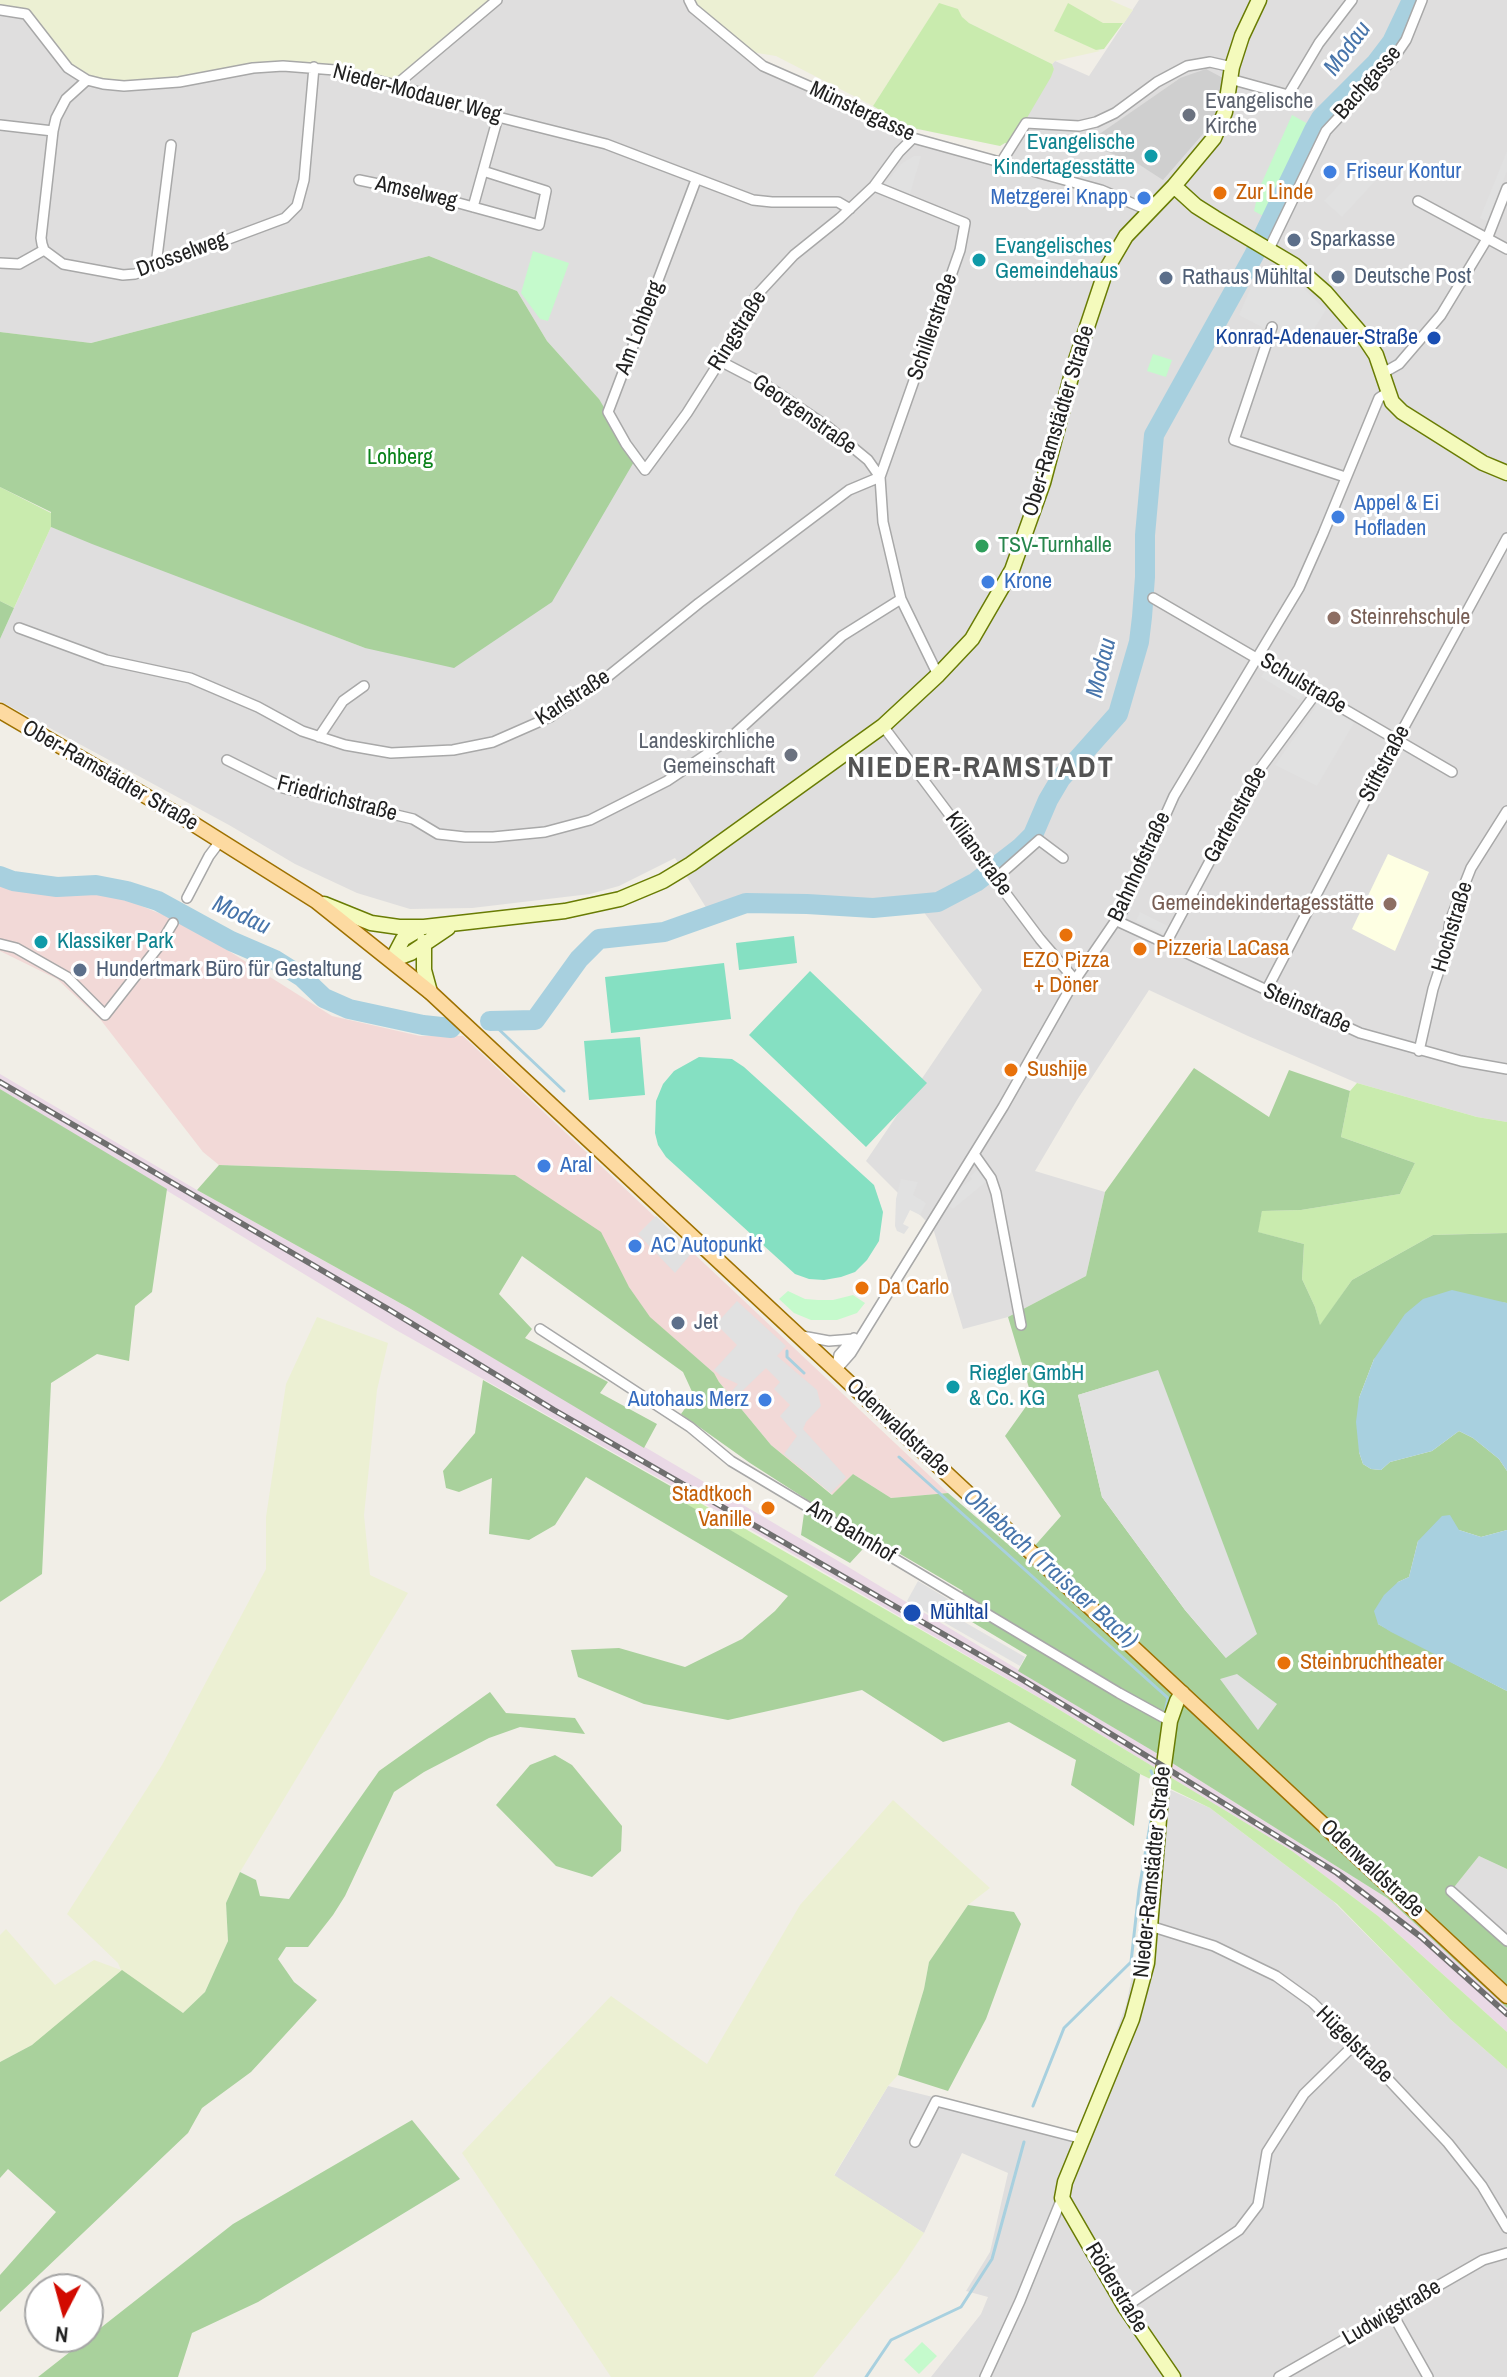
<!DOCTYPE html>
<meta charset="utf-8">
<style>
body{margin:0}
#map{position:relative;width:1507px;height:2377px;overflow:hidden;background:#f1eee7;font-family:"Archivo Narrow",sans-serif}
canvas{display:block}
.north{position:absolute;left:24px;top:2273px;width:80px;height:80px;box-sizing:border-box;background:#fff;border:2px solid #a6a6a6;border-radius:50%;rotate:186deg;font-size:22px;font-weight:700;line-height:32px;text-align:center;color:#212121}
.north::after{content:'';display:block;margin:auto;width:28px;height:36px;background:#d20a00;clip-path:polygon(50% 0,100% 100%,50% 72%,0 100%)}
</style>
<div id="map">
<canvas width="1507" height="2377"></canvas>
<div class="north">N</div>
</div>
<script>
const ctx = document.querySelector('canvas').getContext('2d');
ctx.lineJoin = 'round';
function fillPath(path, color) { ctx.fillStyle = color; ctx.fill(path, 'evenodd'); }
const poly = rows => new Path2D(rows.map(r => 'M' + r).join(''));
function trace(path, color, width, dash) { ctx.strokeStyle = color; ctx.lineWidth = width; ctx.lineCap = dash ? 'butt' : 'round'; ctx.setLineDash(dash || []); ctx.stroke(path); }
function drawText(font, color, halo, rows, align = 'center') {
  ctx.font = font + ' "Archivo Narrow",sans-serif'; ctx.lineWidth = 6; ctx.setLineDash([]); ctx.textBaseline = 'middle'; ctx.strokeStyle = halo; ctx.fillStyle = color; for (const [text, x, y, turn = 0] of rows) {
    ctx.save(); ctx.translate(x, y); ctx.rotate((+turn || 0) * Math.PI / 180); ctx.textAlign = isNaN(turn) ? turn : align; if (halo) ctx.strokeText(text, 0, 0); ctx.fillText(text, 0, 0); ctx.restore();
  }
}
fillPath(poly([
 [497,0,689,0,763,66,913,138,1001,161,1054,69,1052,64,1055,61,1089,76,1139,0,1404,0,1393,28,1381,49,1319,112,1308,128,1290,191,1322,125,1381,67,1409,21,1417,0,1507,0,1507,1122,1477,1117,1357,1083,1248,1036,1149,990,1077,1100,1035,1171,1105,1192,1086,1276,1008,1317,963,1329,933,1228,866,1161,982,990,920,907,707,909,675,858,619,886,590,894,472,908,410,909,357,893,295,864,229,825,0,701,0,639,51,527,365,648,599,399,547,341,517,291,429,256,91,343,0,332,0,10],
 [1180,78,1164,179,1135,162,1086,144],
 [1157,1784,1210,1808,1333,1901,1450,2019,1507,2069,1507,2377,931,2377,981,2314,988,2297,966,2291,990,2252,1008,2173,962,2153,924,2233,834,2176,888,2086,1080,2133,1126,2005,1136,1958],
 [1479,1856,1507,1869,1507,1941,1451,1891]
]), '#dfdede');
fillPath(poly([
 [0,882,59,892,104,891,186,924,332,1016,420,1036,463,1036,948,1493,891,1498,853,1474,833,1495,771,1445,719,1382,714,1373,649,1317,629,1287,515,1175,219,1165,203,1152,100,1019,57,979,0,951]
]), '#f2d9d7');
fillPath(poly([
 [0,1074,197,1190,409,1308,845,1565,1153,1751,1387,1898,1507,2008,1507,2032,1378,1916,1292,1851,1050,1704,767,1539,396,1330,0,1089]
]), '#ead9e6');
fillPath(poly([
 [1388,854,1429,872,1395,951,1352,929]
]), '#feffe3');
fillPath(poly([
 [1206,69,1223,78,1215,120,1163,180,1135,162,1085,144,1180,78]
]), '#cfcfcf');
fillPath(poly([
 [0,0,497,0,396,85,335,70,283,66,124,86,77,75,26,14,0,10],
 [689,0,1110,0,1133,10,1124,23,1103,23,1054,31,1100,51,1055,61,1052,64,969,23,939,4,873,106,776,56,745,51],
 [317,1317,388,1343,377,1390,364,1515,370,1575,408,1593,240,1872,226,1903,228,1941,205,1992,183,2013,32,2045,0,2062,0,1935,6,1929,55,1985,94,1960,121,1970,118,1963,67,1914,162,1765,266,1569,266,1517,286,1384],
 [893,1800,990,1888,968,1905,929,1962,924,1989,898,2075,888,2086,834,2175,924,2233,898,2272,813,2377,611,2377,462,2153,611,1996,707,2064,800,1905]
]), '#ecf0d3');
fillPath(poly([
 [1404,0,1417,0,1409,21,1381,67,1322,125,1271,237,1260,230,1308,128,1319,112,1381,49,1393,28],
 [939,3,958,9,962,17,969,23,1052,64,1054,69,1051,77,1011,145,1005,143,1000,146,908,127,873,106],
 [1068,3,1103,23,1123,23,1104,49,1096,50,1054,31],
 [0,487,51,513,51,527,14,608,0,601],
 [1357,1083,1477,1117,1507,1122,1507,1233,1433,1235,1352,1280,1320,1326,1315,1307,1302,1279,1304,1244,1257,1232,1262,1211,1301,1210,1400,1194,1415,1163,1341,1137,1350,1091],
 [688,1496,1050,1704,1292,1851,1378,1916,1507,2032,1507,2069,1450,2019,1337,1904,1210,1808,1140,1774,684,1503]
]), '#c9ebae');
fillPath(poly([
 [429,256,517,291,547,341,599,399,635,460,552,602,454,668,365,648,92,544,51,527,51,512,0,487,0,332,91,343],
 [0,601,14,608,0,639],
 [1194,1068,1269,1117,1289,1070,1350,1091,1341,1137,1415,1163,1400,1194,1301,1210,1262,1211,1258,1232,1304,1244,1302,1279,1315,1307,1320,1325,1352,1280,1433,1235,1507,1233,1507,1303,1497,1302,1374,1359,1359,1398,1359,1452,1363,1464,1371,1469,1381,1470,1390,1462,1432,1451,1459,1431,1473,1438,1499,1459,1507,1471,1507,1530,1481,1537,1459,1530,1418,1541,1409,1577,1398,1582,1378,1624,1507,1691,1507,1869,1479,1856,1451,1891,1507,1941,1507,2008,1387,1898,1153,1751,1018,1671,1027,1655,952,1610,963,1591,873,1538,850,1563,801,1535,806,1499,750,1463,681,1414,694,1396,683,1372,522,1256,499,1294,532,1329,525,1338,608,1382,600,1393,657,1424,644,1448,409,1308,197,1190,219,1165,515,1175,601,1232,629,1287,650,1317,714,1373,719,1382,771,1445,832,1495,853,1474,891,1498,948,1493,1024,1558,1061,1516,1005,1436,1032,1398,1008,1317,1086,1276,1105,1192],
 [1158,1371,1226,1658,1185,1610,1102,1497,1078,1395],
 [0,1089,167,1189,152,1292,135,1306,129,1361,97,1354,51,1383,42,1574,0,1602],
 [483,1380,688,1496,685,1503,1140,1774,1134,1826,1071,1785,1076,1760,1009,1722,943,1742,862,1690,728,1720,644,1704,578,1677,571,1650,619,1648,685,1667,742,1639,775,1611,788,1596,586,1477,555,1525,529,1540,489,1534,492,1478,459,1492,446,1488,443,1471,475,1433],
 [490,1692,506,1713,575,1718,585,1734,520,1727,489,1738,424,1772,394,1792,345,1896,333,1915,308,1947,286,1947,278,1959,294,1982,317,2000,251,2072,202,2108,188,2133,0,2312,0,2275,56,2212,8,2169,0,2178,0,2062,32,2045,122,1970,183,2013,205,1992,228,1941,226,1903,240,1872,256,1880,260,1896,289,1899,379,1771],
 [555,1755,572,1765,622,1826,621,1851,592,1877,556,1866,496,1805,530,1765],
 [968,1905,1014,1912,1021,1924,986,2019,948,2091,898,2075,924,1989,929,1962],
 [412,2120,460,2179,258,2302,192,2333,178,2377,38,2377,233,2224]
]), '#a9d19c');
fillPath(poly([
 [1292,115,1312,126,1265,217,1254,211,1259,189],
 [533,251,569,263,548,321,540,319,521,293],
 [1153,354,1172,360,1166,377,1147,371],
 [788,1291,805,1299,818,1300,833,1300,853,1295,865,1303,857,1313,837,1320,811,1320,794,1313,779,1299],
 [922,2342,937,2356,919,2374,904,2360]
]), '#c5facc');
fillPath(poly([
 [794,936,797,963,739,970,736,943],
 [724,963,731,1019,611,1033,605,977],
 [810,971,927,1083,866,1147,749,1035],
 [640,1037,645,1095,589,1100,584,1041],
 [699,1057,732,1059,744,1067,874,1185,883,1212,879,1241,867,1260,855,1272,841,1277,824,1280,809,1279,795,1274,666,1157,658,1145,655,1133,656,1101,663,1084,674,1071]
]), '#85e0c2');
fillPath(poly([
 [1507,151,1507,171,1487,221,1480,218],
 [914,156,921,156,910,194,885,184,901,164],
 [1360,162,1378,178,1342,217,1324,201],
 [1268,268,1274,269,1301,286,1326,310,1302,348,1239,315,1256,275,1265,274],
 [1267,667,1305,690,1299,700,1261,677],
 [1319,702,1354,723,1317,786,1275,765],
 [1140,912,1168,926,1164,934,1136,921],
 [977,1170,987,1181,953,1209,949,1206,959,1189,972,1179,970,1176],
 [901,1179,918,1182,913,1195,926,1203,920,1215,910,1210,903,1224,909,1227,904,1234,897,1231,895,1226,896,1199],
 [656,1216,691,1251,690,1255,675,1273,638,1234],
 [737,1301,786,1346,777,1356,817,1390,821,1406,806,1422,803,1429,846,1477,831,1493,784,1454,797,1436,780,1416,790,1405,774,1389,780,1382,766,1368,739,1394,732,1391,738,1384,721,1376,714,1370,737,1345,716,1324],
 [1158,1370,1257,1634,1226,1658,1185,1610,1102,1497,1078,1395],
 [918,1581,948,1599,942,1609,1025,1657,1020,1666,907,1601],
 [1237,1674,1277,1704,1258,1730,1220,1679]
]), '#e1e1e1');
fillPath(poly([
 [1452,1290,1507,1303,1507,1471,1499,1459,1473,1438,1459,1431,1432,1451,1390,1462,1381,1470,1371,1469,1363,1464,1359,1452,1356,1422,1359,1398,1374,1359,1405,1314,1423,1299],
 [1450,1515,1459,1530,1481,1537,1507,1530,1507,1691,1391,1632,1378,1624,1374,1611,1384,1595,1398,1582,1409,1577,1418,1541,1442,1516]
]), '#a8d0df');
trace(poly([
 [490,1021,564,1091],
 [787,1351,787,1357,804,1373],
 [899,1457,1168,1698,1165,1712],
 [1151,1771,1156,1783],
 [1033,2106,1064,2028,1131,1962,1139,1890,1154,1802],
 [866,2377,891,2340,961,2307,992,2259,1024,2142]
]), '#a8d0df', 3);
trace(poly([
 [0,876,13,881,57,887,96,885,127,891,158,901,231,941,275,960,302,977,324,998,349,1009,423,1025,451,1028],
 [490,1021,535,1020,579,959,599,939,664,932,746,903,807,904,873,908,938,902,976,882,1020,848,1033,835,1048,800,1061,778,1118,714,1139,642,1142,617,1145,577,1145,535,1154,435,1254,255,1314,130,1321,118,1376,63,1392,42,1412,0]
]), '#a8d0df', 20);
const street = poly([
 [689,0,693,8,763,66,829,95,913,138,1101,190,1150,211],
 [0,10,26,14,68,68,87,80,103,84,124,86,179,82,253,68,283,66,335,70,396,85,498,117,606,144,753,200,772,202,838,202,850,209],
 [1230,79,1288,95,1319,43,1352,0],
 [87,80,66,99,56,118,53,131,41,238,42,244,44,250,63,264,123,275,135,274,285,218,297,206,304,180,314,67],
 [396,85,497,0],
 [0,125,53,131],
 [1002,161,1026,123,1079,126,1096,122,1115,113,1157,82,1187,66,1210,62,1232,67],
 [359,180,422,193,539,225,546,191,483,171],
 [696,180,608,412,626,444,645,470,687,413,720,361,756,296,794,255,840,218,874,186,899,152,913,138],
 [874,186,965,223,960,250,880,477],
 [1418,201,1507,249],
 [473,207,498,117],
 [1269,249,1326,131,1393,59,1406,40,1422,0],
 [0,263,19,264,44,250],
 [156,265,171,145],
 [1272,327,1234,440,1345,477],
 [720,361,766,385,828,427,868,460,880,477],
 [1383,373,1399,364,1441,315,1487,239,1507,188],
 [1153,598,1452,772],
 [19,628,106,660,190,678,258,707,302,731,345,745,391,753,453,750,493,742,550,717,606,678,699,603,849,490,880,477,883,522,901,599,938,675],
 [883,726,949,814,995,879,1040,939,1075,980],
 [319,737,343,701,364,686],
 [227,760,283,788,413,819,438,834,465,837,493,837,545,832,590,820,667,781,728,740,842,636,901,599],
 [995,879,1039,840,1063,858],
 [187,898,209,856,221,840],
 [1117,921,1360,1033,1461,1061,1507,1069],
 [1166,943,1257,773,1316,693],
 [0,944,16,948,67,977,105,1015,159,946,173,923],
 [1266,991,1397,740,1507,538],
 [1419,1051,1433,989,1446,949,1450,921,1471,868,1507,811],
 [974,1154,991,1178,996,1193,1021,1325],
 [540,1329,690,1427,731,1461,1119,1693,1170,1721],
 [802,1336,829,1341,854,1339],
 [836,1369,839,1355,854,1338],
 [836,1370,851,1353,1003,1107,1075,980,1123,910,1174,796,1299,588,1323,534,1379,398,1388,392],
 [1451,1891,1507,1941],
 [1150,1926,1214,1946,1276,1976,1312,2002,1355,2044,1448,2143,1482,2186,1507,2228],
 [915,2142,936,2101,1083,2139],
 [1125,2307,1239,2230,1258,2205,1267,2152,1304,2094,1355,2044],
 [1392,2313,1428,2377],
 [985,2377,1020,2301,1062,2198],
 [1279,2377,1483,2260,1507,2253]
]);
const secondary = poly([
 [1174,186,1196,206,1215,218,1294,265,1326,293,1364,337,1376,355,1392,402,1402,412,1483,463,1507,473],
 [324,904,371,923,399,927,424,927,565,911,620,899,663,881,691,864,883,726,938,675,972,639,1012,570,1043,483,1074,366,1106,270,1126,236,1174,186,1214,138,1225,112,1232,67,1242,36,1259,0],
 [424,942,424,970,430,992],
 [392,960,411,953,448,928],
 [392,960,403,939,420,929],
 [1173,2377,1125,2307,1062,2198,1065,2182,1132,2019,1147,1963,1163,1772,1170,1721,1177,1701,1182,1693]
]);
const primary = poly([
 [0,711,192,823,316,901,430,992,1507,1996]
]);
trace(street, '#a8a8a8', 12);
trace(secondary, '#697c04', 17);
trace(primary, '#9e7100', 17);
trace(street, '#fff', 9);
trace(secondary, '#f4fabc', 14);
trace(primary, '#fddaa1', 14);
const rail = poly([
 [0,1082,388,1309,554,1410,1023,1680,1337,1873,1421,1937,1507,2014]
]);
trace(rail, '#6f6f6f', 6);
trace(rail, '#fff', 3, [9]);
for (const [x, y, r, color] of [
 [1189,115,8,"#6b7280"],
 [1151,156,8,"#0f9aa8"],
 [1330,172,8,"#3f7fe0"],
 [1220,193,8,"#e8710a"],
 [1144,198,8,"#3f7fe0"],
 [1294,240,8,"#5c6f8a"],
 [979,260,8,"#0f9aa8"],
 [1338,277,8,"#5c6f8a"],
 [1166,278,8,"#5c6f8a"],
 [1434,338,8,"#1a4fb4"],
 [1338,517,8,"#3f7fe0"],
 [982,546,8,"#2e9e5b"],
 [988,582,8,"#3f7fe0"],
 [1334,618,8,"#8d6e63"],
 [791,755,8,"#6b7280"],
 [1390,904,8,"#8d6e63"],
 [1066,935,8,"#e8710a"],
 [41,942,8,"#0f9aa8"],
 [1140,949,8,"#e8710a"],
 [80,970,8,"#5c6f8a"],
 [1011,1070,8,"#e8710a"],
 [544,1166,8,"#3f7fe0"],
 [635,1246,8,"#3f7fe0"],
 [862,1288,8,"#e8710a"],
 [678,1323,8,"#5c6f8a"],
 [953,1387,8,"#0f9aa8"],
 [765,1400,8,"#3f7fe0"],
 [768,1508,8,"#e8710a"],
 [912,1613,10,"#1a4fb4"],
 [1284,1663,8,"#e8710a"]
]) { const dot = new Path2D(); dot.arc(x, y, r, 0, 2 * Math.PI); ctx.fillStyle = color; ctx.fill(dot); trace(dot, '#fff', 3); }
drawText('22px', '#212121', '#fff', [
 ["Bachgasse",1368,83,-49],
 ["Nieder-Modauer Weg",417,94,15],
 ["Münstergasse",862,112,25],
 ["Amselweg",416,193,13],
 ["Drosselweg",182,255,-20],
 ["Schillerstraße",933,327,-71],
 ["Am Lohberg",640,328,-69],
 ["Ringstraße",738,331,-58],
 ["Georgenstraße",804,415,35],
 ["Ober-Ramstädter Straße",1059,421,-73],
 ["Schulstraße",1303,684,31],
 ["Karlstraße",573,698,-33],
 ["Stiftstraße",1385,764,-62],
 ["Ober-Ramstädter Straße",110,776,30],
 ["Friedrichstraße",337,799,15],
 ["Gartenstraße",1236,815,-61],
 ["Kilianstraße",978,854,54],
 ["Bahnhofstraße",1140,867,-65],
 ["Hochstraße",1453,927,-73],
 ["Steinstraße",1307,1009,24],
 ["Odenwaldstraße",898,1428,43],
 ["Am Bahnhof",851,1532,31],
 ["Odenwaldstraße",1372,1869,43],
 ["Nieder-Ramstädter Straße",1153,1872,-84],
 ["Hügelstraße",1354,2045,45],
 ["Röderstraße",1116,2288,59],
 ["Ludwigstraße",1392,2313,-30]
]);
drawText('22px', '#5b616d', '#fff', [
 ["Evangelische",1205,102],
 ["Kirche",1205,127],
 ["Landeskirchliche",775,742,"right"],
 ["Gemeinschaft",775,767,"right"]
], 'left');
drawText('22px', '#0d838f', '#fff', [
 ["Evangelische",1135,143,"right"],
 ["Kindertagesstätte",1135,168,"right"],
 ["Evangelisches",995,247],
 ["Gemeindehaus",995,272],
 ["Klassiker Park",57,942],
 ["Riegler GmbH",969,1374],
 ["& Co. KG",969,1399]
], 'left');
drawText('22px', '#366cbe', '#fff', [
 ["Friseur Kontur",1346,172],
 ["Metzgerei Knapp",1128,198,"right"],
 ["Appel & Ei",1354,504],
 ["Hofladen",1354,529],
 ["Krone",1004,582],
 ["Aral",560,1166],
 ["AC Autopunkt",651,1246],
 ["Autohaus Merz",749,1400,"right"]
], 'left');
drawText('22px', '#c56008', '#fff', [
 ["Zur Linde",1236,193],
 ["Pizzeria LaCasa",1156,949],
 ["EZO Pizza",1066,961,"center"],
 ["+ Döner",1066,986,"center"],
 ["Sushije",1027,1070],
 ["Da Carlo",878,1288],
 ["Stadtkoch",752,1495,"right"],
 ["Vanille",752,1520,"right"],
 ["Steinbruchtheater",1300,1663]
], 'left');
drawText('22px', '#4e5e75', '#fff', [
 ["Sparkasse",1310,240],
 ["Deutsche Post",1354,277],
 ["Rathaus Mühltal",1182,278],
 ["Hundertmark Büro für Gestaltung",96,970],
 ["Jet",694,1323]
], 'left');
drawText('22px', '#164399', '#fff', [
 ["Konrad-Adenauer-Straße",1418,338],
 ["Mühltal",930,1613,"left"]
], 'right');
drawText('22px', '#0b831b', '#fff', [
 ["Lohberg",400,458]
]);
drawText('22px', '#27864d', '#fff', [
 ["TSV-Turnhalle",998,546]
], 'left');
drawText('22px', '#785e54', '#fff', [
 ["Steinrehschule",1350,618],
 ["Gemeindekindertagesstätte",1374,904,"right"]
], 'left');
drawText('italic 24px', '#4875ab', '#fff', [
 ["Modau",1348,49,-53],
 ["Modau",1102,668,-76],
 ["Modau",241,916,25],
 ["Ohlebach (Traisaer Bach)",1050,1569,42]
]);
ctx.letterSpacing = '2px';
drawText('bold 30px', '#545454', '#fff', [
 ["NIEDER-RAMSTADT",981,769]
]);
ctx.letterSpacing = '0px';
</script>
